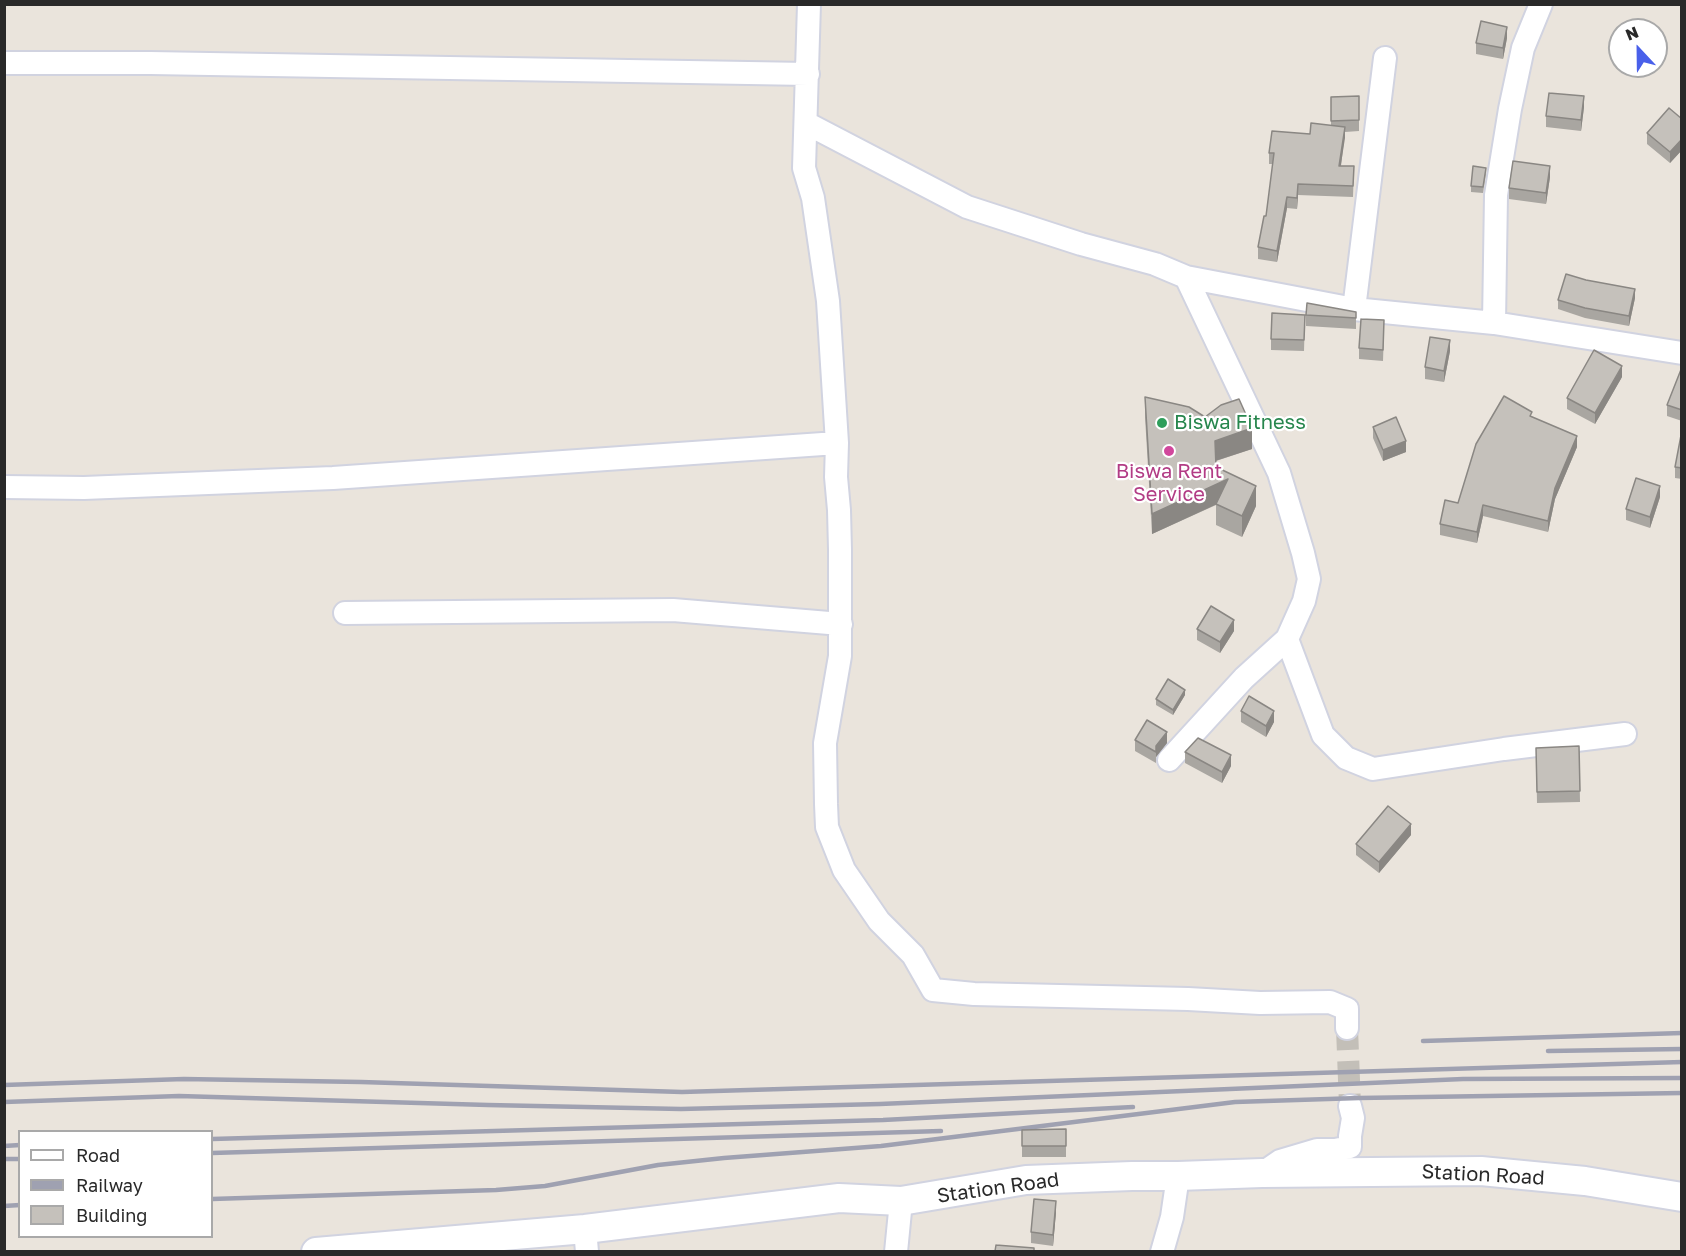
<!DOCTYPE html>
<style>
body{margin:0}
#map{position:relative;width:1686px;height:1256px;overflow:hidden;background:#eae4dc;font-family:"Golos Text",sans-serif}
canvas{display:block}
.frame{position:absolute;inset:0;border:6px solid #292929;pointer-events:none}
.legend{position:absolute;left:18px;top:1130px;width:195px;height:108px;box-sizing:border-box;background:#fff;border:2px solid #a9a9a9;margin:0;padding:8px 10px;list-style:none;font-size:18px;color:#292929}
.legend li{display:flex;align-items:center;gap:12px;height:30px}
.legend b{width:30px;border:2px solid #a9a9a9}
.north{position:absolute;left:1608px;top:18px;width:60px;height:60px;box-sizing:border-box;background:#fff;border:2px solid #a9a9a9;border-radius:50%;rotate:338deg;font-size:16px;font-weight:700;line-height:24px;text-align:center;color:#292929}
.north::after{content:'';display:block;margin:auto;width:21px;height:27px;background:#4960ea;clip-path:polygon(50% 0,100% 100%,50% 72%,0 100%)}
</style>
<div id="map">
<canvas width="1686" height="1256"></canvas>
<div class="frame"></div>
<ul class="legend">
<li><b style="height:8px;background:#fff"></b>Road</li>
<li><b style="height:8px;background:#9fa1b1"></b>Railway</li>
<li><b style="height:16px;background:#c5c1bb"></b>Building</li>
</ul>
<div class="north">N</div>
</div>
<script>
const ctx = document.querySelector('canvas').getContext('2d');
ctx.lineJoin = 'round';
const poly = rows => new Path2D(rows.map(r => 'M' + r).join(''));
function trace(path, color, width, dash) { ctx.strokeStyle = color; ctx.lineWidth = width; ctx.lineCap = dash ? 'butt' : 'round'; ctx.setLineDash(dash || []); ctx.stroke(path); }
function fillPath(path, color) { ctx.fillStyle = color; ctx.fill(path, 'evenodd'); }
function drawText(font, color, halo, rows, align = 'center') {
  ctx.font = font + ' "Golos Text",sans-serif'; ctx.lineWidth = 4.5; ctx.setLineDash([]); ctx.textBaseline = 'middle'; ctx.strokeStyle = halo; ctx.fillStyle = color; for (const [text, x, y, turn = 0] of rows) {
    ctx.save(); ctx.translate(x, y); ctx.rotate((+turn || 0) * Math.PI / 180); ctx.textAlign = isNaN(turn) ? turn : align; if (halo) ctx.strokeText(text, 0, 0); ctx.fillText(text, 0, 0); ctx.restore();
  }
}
trace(poly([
 [1347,1028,1350,1106]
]), '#c3bfb8', 22, [22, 11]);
const minor = poly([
 [809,4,804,168,813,198,828,301,837,443,836,477,839,510,840,550,840,656,825,743,826,804,827,827,844,870,879,921,913,955,933,990,974,994,1188,999,1260,1003,1330,1002,1347,1009,1347,1028],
 [4,63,150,63,808,74],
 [806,123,967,207,1081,244,1155,264,1186,277,1354,309,1494,323,1682,353],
 [1354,309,1385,58],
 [1494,323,1496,195,1510,109,1523,48,1541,4],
 [4,487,84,488,333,478,837,443],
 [345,613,673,610,841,624],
 [1287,639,1323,735,1346,758,1373,769,1504,749,1625,734],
 [1169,760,1244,678,1287,639,1304,601,1309,579,1303,553,1279,473,1186,277],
 [1264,1172,1280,1161,1317,1150,1335,1150,1350,1147,1350,1136,1353,1118,1350,1106],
 [585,1229,587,1252],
 [896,1252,901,1201],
 [1162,1252,1172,1217,1178,1176]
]);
const tertiary = poly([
 [316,1252,585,1229,839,1198,901,1201,1026,1180,1132,1176,1178,1176,1262,1173,1481,1171,1585,1181,1682,1197]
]);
trace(minor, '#d1d3e0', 26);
trace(tertiary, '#d1d3e0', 32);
trace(minor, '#fff', 22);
trace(tertiary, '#fff', 28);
trace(poly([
 [1423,1041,1682,1033],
 [1548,1051,1682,1049],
 [4,1085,184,1079,361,1082,682,1092,1682,1062],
 [4,1102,179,1096,488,1105,681,1109,880,1104,1463,1079,1682,1078],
 [212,1139,883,1120,1133,1107],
 [4,1146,20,1145],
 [212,1153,941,1131],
 [4,1159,20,1159],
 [212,1199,496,1190,545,1186,658,1165,724,1158,881,1146,1235,1102,1359,1098,1682,1093],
 [4,1206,20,1205]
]), '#9fa1b1', 4.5);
fillPath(poly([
 [1507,38,1503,59,1476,54,1476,43],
 [1359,96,1359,131,1345,132,1341,166,1354,166,1353,197,1298,195,1297,209,1287,208,1277,262,1258,259,1258,247,1266,216,1273,164,1269,164,1269,153,1331,125,1331,97],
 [1584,107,1581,131,1546,127,1546,116],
 [1682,119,1682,150,1670,163,1647,144,1647,133],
 [1486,173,1483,193,1471,192,1471,186],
 [1550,177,1546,204,1509,199,1509,188],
 [1635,298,1629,326,1585,318,1558,309,1558,300],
 [1356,312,1356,329,1306,326,1306,315],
 [1305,315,1304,351,1271,350,1271,339],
 [1384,331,1383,361,1359,359,1359,348],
 [1450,351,1444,382,1425,379,1425,367],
 [1682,367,1682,421,1667,416,1667,405],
 [1622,377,1595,424,1567,409,1567,398],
 [1145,397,1252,449,1216,461,1216,467,1256,506,1242,537,1216,525,1216,505,1152,534,1145,417],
 [1532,417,1577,447,1555,499,1548,532,1483,516,1477,543,1440,535,1440,524],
 [1373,427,1406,452,1383,461,1373,438],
 [1682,430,1682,479,1675,478,1675,467],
 [1660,497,1650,528,1626,520,1626,509],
 [1197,629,1234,631,1220,653,1197,640],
 [1185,695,1173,715,1156,705,1156,699],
 [1241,711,1274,722,1266,737,1241,722],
 [1135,740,1167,743,1156,757,1156,763,1135,751],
 [1579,746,1580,802,1537,803,1536,748],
 [1185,752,1231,766,1222,783,1185,763],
 [1411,835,1379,873,1356,855,1356,844],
 [1066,1129,1066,1157,1022,1157,1022,1130],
 [1056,1212,1053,1246,1031,1243,1031,1232]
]), '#a9a6a1');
fillPath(poly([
 [1507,27,1507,38,1503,59,1503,48],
 [1584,96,1584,107,1581,131,1581,120],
 [1345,127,1345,138,1339,177,1339,166],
 [1682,139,1682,150,1670,163,1670,152],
 [1550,166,1550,177,1546,204,1546,193],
 [1298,184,1298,195,1297,209,1297,198],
 [1287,197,1287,208,1277,262,1277,251],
 [1635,289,1635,298,1629,326,1629,316],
 [1450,340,1450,351,1444,382,1444,371],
 [1622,366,1622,377,1595,424,1595,413],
 [1252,428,1252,449,1215,461,1215,441],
 [1577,436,1577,447,1555,499,1548,532,1548,521,1555,488],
 [1406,441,1406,452,1383,461,1383,450],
 [1228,479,1228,499,1152,534,1152,514],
 [1256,486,1256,506,1242,537,1242,516],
 [1660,486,1660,497,1650,528,1650,517],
 [1483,505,1483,516,1477,543,1477,532],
 [1234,620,1234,631,1220,653,1220,642],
 [1185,690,1185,695,1173,715,1173,710],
 [1274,711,1274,722,1266,737,1266,726],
 [1167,732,1167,743,1156,757,1156,746],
 [1231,755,1231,766,1222,783,1222,772],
 [1411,824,1411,835,1379,873,1379,862],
 [1056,1201,1056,1212,1053,1246,1053,1235]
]), '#8a8783');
const building = poly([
 [1481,21,1507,27,1503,48,1476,43,1481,21],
 [1549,93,1584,96,1581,120,1546,116,1549,93],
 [1359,96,1359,120,1331,121,1331,97,1359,96],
 [1669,108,1682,119,1682,139,1670,152,1647,133,1669,108],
 [1311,123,1345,127,1339,166,1354,166,1353,186,1298,184,1297,198,1287,197,1277,251,1258,247,1264,216,1266,216,1274,153,1269,153,1272,131,1310,134,1311,123],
 [1513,161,1550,166,1546,193,1509,188,1513,161],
 [1473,166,1486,168,1483,187,1471,186,1473,166],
 [1566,274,1586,280,1635,289,1629,316,1585,308,1558,300,1566,274],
 [1307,303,1356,312,1356,318,1306,315,1307,303],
 [1272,313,1305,315,1304,340,1271,339,1272,313],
 [1361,319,1384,320,1383,350,1359,348,1361,319],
 [1430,337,1450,340,1444,371,1425,367,1430,337],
 [1594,350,1622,366,1595,413,1567,398,1594,350],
 [1682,367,1682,410,1667,405,1682,367],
 [1504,396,1532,412,1530,416,1577,436,1555,488,1548,521,1483,505,1477,532,1440,524,1445,500,1458,503,1476,444,1504,396],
 [1145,397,1189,407,1205,417,1221,405,1239,399,1252,428,1215,441,1216,467,1256,486,1242,516,1216,504,1228,479,1152,514,1145,397],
 [1396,417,1406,441,1383,450,1373,427,1396,417],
 [1682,430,1682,468,1675,467,1682,430],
 [1636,478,1660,486,1650,517,1626,509,1636,478],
 [1211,606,1234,620,1220,642,1197,629,1211,606],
 [1168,679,1185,690,1173,710,1156,699,1168,679],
 [1249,696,1274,711,1266,726,1241,711,1249,696],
 [1147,720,1167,732,1156,746,1156,752,1135,740,1147,720],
 [1198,738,1231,755,1222,772,1185,752,1198,738],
 [1579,746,1580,791,1537,792,1536,748,1579,746],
 [1388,806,1411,824,1379,862,1356,844,1388,806],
 [1066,1129,1066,1146,1022,1146,1022,1130,1066,1129],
 [1034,1199,1056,1201,1053,1235,1031,1232,1034,1199],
 [996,1245,1034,1248,1034,1251,995,1251,996,1245]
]);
fillPath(building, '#c5c1bb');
trace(building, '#8a8783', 1.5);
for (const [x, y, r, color] of [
 [1162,423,6,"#2e9e5b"],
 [1169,451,6,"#d1479c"]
]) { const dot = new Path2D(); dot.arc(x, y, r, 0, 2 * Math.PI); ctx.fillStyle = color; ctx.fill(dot); trace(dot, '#fff', 2); }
drawText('20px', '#27864d', '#fff', [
 ["Biswa Fitness",1174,423]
], 'left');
drawText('20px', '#b23c85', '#fff', [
 ["Biswa Rent",1169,472],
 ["Service",1169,495]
]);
drawText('20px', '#292929', '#fff', [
 ["Station Road",1483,1175,3],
 ["Station Road",998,1188,-8]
]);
</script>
